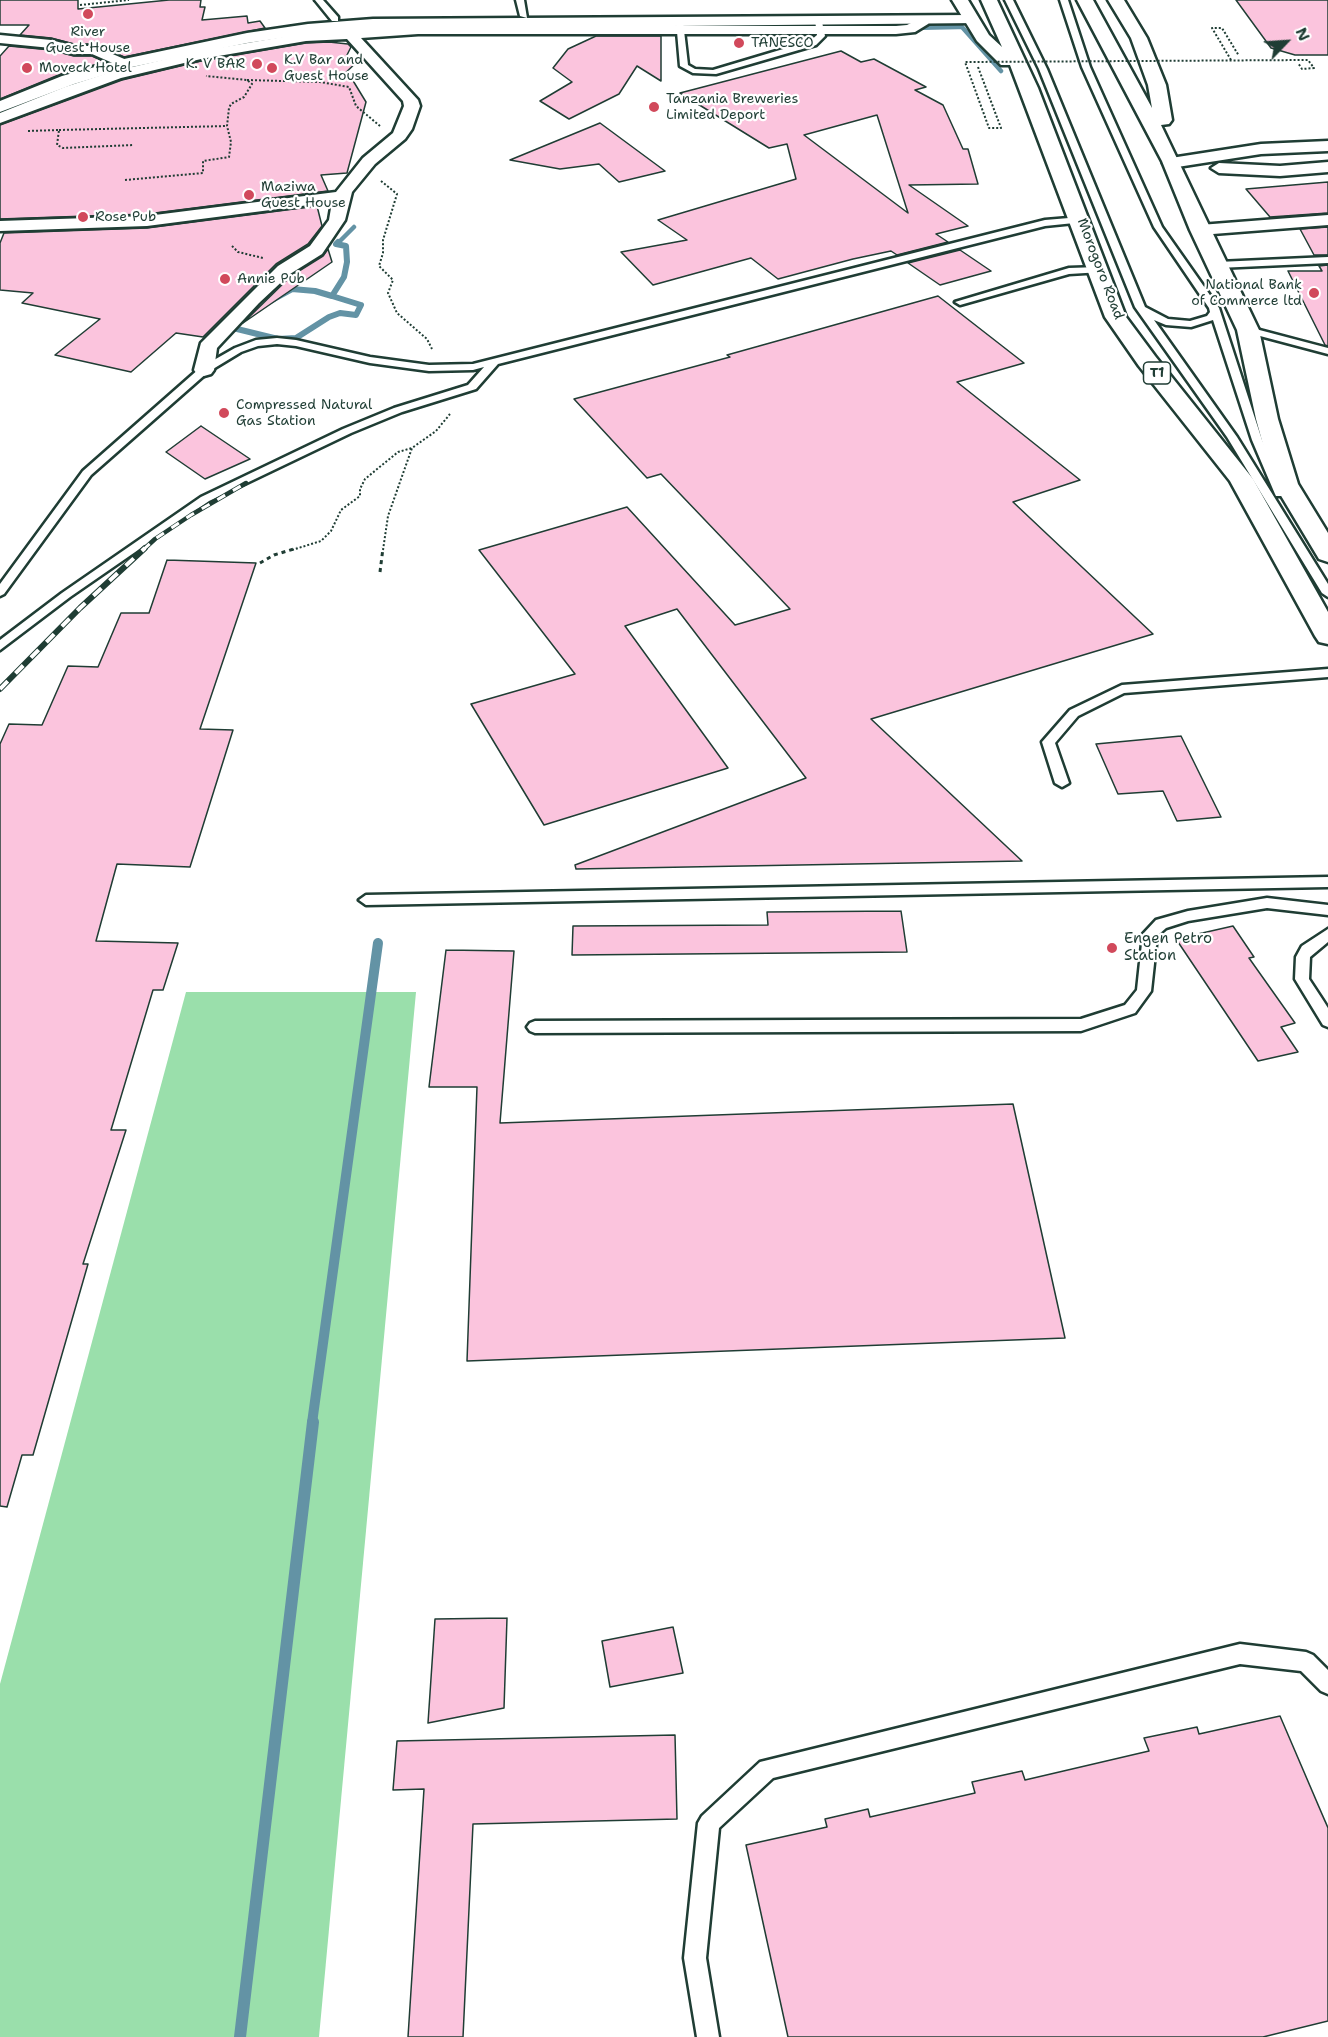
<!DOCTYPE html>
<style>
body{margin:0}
#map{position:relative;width:1328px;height:2037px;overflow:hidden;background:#fff;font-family:"Shantell Sans",sans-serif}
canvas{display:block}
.north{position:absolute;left:1256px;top:12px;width:60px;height:60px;-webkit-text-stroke:4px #fff;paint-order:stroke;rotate:65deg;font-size:16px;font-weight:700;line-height:24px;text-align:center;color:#1f3d34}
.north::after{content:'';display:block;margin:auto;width:21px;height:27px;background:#1f3d34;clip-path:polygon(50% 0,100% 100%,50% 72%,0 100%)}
</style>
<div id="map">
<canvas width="1328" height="2037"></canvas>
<div class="north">N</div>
</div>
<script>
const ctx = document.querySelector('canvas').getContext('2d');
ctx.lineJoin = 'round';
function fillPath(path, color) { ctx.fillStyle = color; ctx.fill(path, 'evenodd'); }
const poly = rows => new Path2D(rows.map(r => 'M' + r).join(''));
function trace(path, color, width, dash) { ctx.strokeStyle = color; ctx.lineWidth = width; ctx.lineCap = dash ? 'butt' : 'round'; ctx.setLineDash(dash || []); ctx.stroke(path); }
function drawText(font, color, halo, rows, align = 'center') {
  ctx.font = font + ' "Shantell Sans",sans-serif'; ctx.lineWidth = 4.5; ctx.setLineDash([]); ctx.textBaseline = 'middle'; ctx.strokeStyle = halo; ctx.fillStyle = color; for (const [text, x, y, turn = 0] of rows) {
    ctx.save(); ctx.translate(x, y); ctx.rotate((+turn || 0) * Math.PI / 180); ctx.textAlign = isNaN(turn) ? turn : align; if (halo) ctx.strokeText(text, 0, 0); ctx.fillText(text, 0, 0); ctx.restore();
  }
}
fillPath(poly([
 [186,992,416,992,319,2037,0,2037,0,1684]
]), '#9adfab');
trace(poly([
 [947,17,953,17,958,27,962,27,1001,71],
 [910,28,958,27],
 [26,88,77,70,132,55,179,48],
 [0,113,38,98],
 [337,244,354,227]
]), '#6393a5', 4.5);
trace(poly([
 [263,294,270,301,292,289,315,291,332,296,344,277,347,262,346,246,336,244,338,242],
 [233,328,278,339,296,338,329,317,340,313,356,315,361,305,332,296]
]), '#6393a5', 6);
trace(poly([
 [312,1423,378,943]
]), '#6393a5', 10);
trace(poly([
 [240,2037,313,1422]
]), '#6393a5', 12);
const building = poly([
 [0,0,78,0,78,9,169,0,201,0,200,7,205,7,202,20,247,16,248,23,260,21,265,28,124,57,95,44,74,44,51,38,20,35,29,25,0,25,0,0],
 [1236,0,1328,0,1328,55,1295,55,1271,48,1236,0],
 [596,36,661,36,661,81,637,66,619,94,569,119,540,101,572,82,553,68,568,49,596,36],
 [329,42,348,44,351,47,345,59,360,59,340,78,352,79,366,102,347,173,321,175,328,191,147,214,0,219,0,125,122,80,201,61,306,43,329,42],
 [9,46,51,50,74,56,92,56,105,62,61,74,0,99,0,56,9,46],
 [841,51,861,62,874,59,926,87,915,90,943,105,963,149,968,149,978,184,909,185,968,226,936,234,948,242,897,255,891,251,853,259,778,279,751,258,653,285,621,252,687,240,658,220,796,179,787,144,769,148,680,93,841,51],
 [877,115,896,175,908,213,804,135,877,115],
 [600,123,665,171,619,182,599,164,560,169,510,160,600,123],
 [1328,182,1328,213,1270,217,1246,189,1328,182],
 [317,206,322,226,308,244,276,264,203,337,176,333,131,372,55,355,100,319,22,303,33,293,0,290,0,243,4,233,147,228,317,206],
 [1328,227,1328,255,1314,255,1300,229,1328,227],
 [328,249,332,262,243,323,291,276,323,256,328,249],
 [960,250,991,271,940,285,908,263,960,250],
 [1328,265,1328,346,1325,345,1288,271,1322,271,1319,266,1328,265],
 [938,296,1024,363,957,382,1080,480,1013,502,1153,634,871,719,1022,861,576,869,575,865,806,778,677,609,625,626,728,768,544,825,471,704,575,674,479,550,627,507,735,625,790,609,661,474,647,478,574,399,730,357,727,355,938,296],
 [201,426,250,459,205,479,166,452,201,426],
 [167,560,256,563,200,729,233,730,190,867,117,864,96,941,178,943,163,990,153,990,111,1130,126,1130,83,1264,88,1264,33,1455,22,1455,7,1507,0,1506,0,744,9,724,42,725,68,666,98,667,121,613,149,613,167,560],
 [1181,736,1221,817,1177,821,1163,791,1118,794,1096,744,1181,736],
 [901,911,907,952,572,955,573,926,768,925,767,912,901,911],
 [1233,926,1254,957,1249,958,1295,1023,1281,1027,1298,1052,1258,1061,1176,939,1233,926],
 [446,950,514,951,500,1123,1013,1104,1065,1338,467,1361,477,1087,429,1087,446,950],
 [507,1618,504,1708,428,1723,435,1619,507,1618],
 [673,1627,683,1673,610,1687,602,1641,673,1627],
 [1280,1716,1328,1828,1328,2021,1263,2037,788,2037,746,1845,827,1827,825,1819,868,1809,870,1817,975,1793,972,1782,1022,1771,1025,1780,1149,1751,1144,1738,1197,1727,1199,1734,1280,1716],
 [675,1735,677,1819,473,1824,463,2037,408,2037,424,1789,393,1790,397,1741,675,1735]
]);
fillPath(building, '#fbc4dd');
trace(building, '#1f3d34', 1.5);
const lane = poly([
 [315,0,323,0,338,17,338,21,332,21,315,0],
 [516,0,524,0,527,18,520,16,516,0],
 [1005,0,1013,0,1047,69,1145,307,1168,319,1190,321,1207,316,1210,312,1209,308,1154,227,1082,67,1060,0,1068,0,1090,67,1162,227,1219,308,1262,440,1285,494,1284,496,1276,496,1275,494,1252,440,1213,320,1191,327,1166,325,1154,320,1237,437,1328,584,1328,597,1322,593,1227,437,1135,307,1039,69,1005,0],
 [676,20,683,22,688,65,695,69,713,70,810,41,817,35,815,20,822,22,825,36,816,45,716,74,693,73,680,66,676,20],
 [1081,217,1084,218,1084,222,1045,226,498,364,476,389,402,412,351,433,209,501,70,597,0,650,0,640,62,593,201,497,343,429,394,408,468,385,484,367,473,370,429,371,370,363,296,346,277,344,258,346,241,352,208,372,91,475,4,594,0,596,0,584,83,471,200,368,235,348,256,340,277,338,296,340,370,357,429,365,473,364,1045,220,1081,217],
 [1328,257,1328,263,1218,268,1213,265,1218,262,1328,257],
 [1099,267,1104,270,1102,272,1069,274,960,305,955,302,1069,268,1099,267],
 [1248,327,1328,348,1328,354,1245,332,1245,328,1248,327],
 [1328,669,1328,677,1124,693,1078,716,1055,743,1069,783,1062,787,1055,783,1042,742,1070,710,1122,685,1328,669],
 [1328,877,1328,887,366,905,359,900,366,895,1328,877],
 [1267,898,1328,905,1328,915,1267,908,1188,921,1166,928,1157,936,1151,991,1135,1013,1081,1031,535,1033,530,1031,527,1027,530,1023,535,1021,1081,1019,1125,1005,1137,990,1143,934,1156,920,1188,911,1267,898],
 [1328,929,1328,942,1310,957,1309,979,1328,1008,1328,1027,1323,1025,1295,979,1296,957,1302,946,1328,929],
 [1240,1644,1306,1652,1313,1655,1328,1670,1328,1694,1321,1691,1301,1671,1240,1664,773,1778,719,1828,706,1958,719,2037,697,2037,684,1958,698,1823,702,1816,760,1762,1240,1644]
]);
const street = poly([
 [923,17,928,18,930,21,928,24,915,32,896,34,418,34,361,38,418,100,420,106,412,129,405,139,375,164,352,192,345,220,322,254,290,274,259,303,217,348,214,370,211,374,204,376,197,374,194,370,201,343,278,266,310,246,329,220,332,202,147,226,0,231,0,221,147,216,336,192,363,158,393,133,404,106,403,101,347,39,306,41,201,59,121,78,0,123,0,113,65,87,111,72,201,51,306,33,350,29,418,26,896,26,907,25,923,17],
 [0,35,51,40,74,46,94,46,129,61,131,64,124,68,92,54,74,54,51,48,0,43,0,35],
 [1328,141,1328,151,1261,154,1171,168,1163,163,1171,158,1261,144,1328,141],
 [1328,162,1328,172,1280,176,1219,173,1211,168,1219,163,1280,166,1328,162],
 [1328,215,1328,225,1200,235,1194,234,1192,230,1194,226,1200,225,1328,215]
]);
const secondary = poly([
 [970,15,976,17,978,20,976,23,373,29,308,34,247,43,127,68,74,84,0,112,0,101,62,76,124,59,247,33,308,24,373,19,970,15]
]);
const highway = poly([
 [952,0,968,0,989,35,1002,47,981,0,997,0,1038,88,1126,317,1155,356,1253,479,1328,612,1328,644,1319,642,1315,636,1230,481,1139,366,1105,317,1010,65,1001,65,977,41,952,0],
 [1077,0,1093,0,1152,108,1148,85,1131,38,1108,0,1124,0,1147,38,1166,85,1172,120,1169,124,1161,125,1259,330,1278,419,1298,484,1328,533,1328,562,1319,559,1274,484,1256,419,1237,330,1190,230,1162,161,1077,0]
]);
trace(lane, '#1f3d34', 5);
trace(street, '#1f3d34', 5);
trace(secondary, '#1f3d34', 5);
trace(highway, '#1f3d34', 5);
trace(poly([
 [80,5,129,0],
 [1231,60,1212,28,1222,28,1239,56],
 [247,80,320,82,349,87,356,106,380,126],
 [59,130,227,126],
 [28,131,59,130,57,145,63,148,134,145],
 [125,180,203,173,203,161,229,157,231,142,227,126,229,108,231,104,244,97,252,84,247,80,206,76],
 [381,181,397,194,383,240,383,253,379,266,393,280,388,293,397,313,427,339,432,349],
 [232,246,238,252,263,258],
 [292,550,321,541,331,531,341,510,360,496,360,489,365,479,398,452,412,448],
 [383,550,388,516,412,448,436,431,450,414]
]), '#1f3d34', 2, [2, 2]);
trace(poly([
 [260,563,274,555,297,548],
 [380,572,383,548]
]), '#1f3d34', 3, [4, 4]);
fillPath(lane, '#fff');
fillPath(street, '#fff');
fillPath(secondary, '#fff');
fillPath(highway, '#fff');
const railFar1 = poly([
 [143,550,155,539,191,515,246,483]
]);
const rail = poly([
 [0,689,80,608,145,548]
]);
trace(railFar1, '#1f3d34', 4.5);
trace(rail, '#1f3d34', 6);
trace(railFar1, '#fff', 3, [9]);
trace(rail, '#fff', 4, [11]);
trace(poly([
 [978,67,1001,128,989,128,965,62,1308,60,1314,68,1302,69,1298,63]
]), '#1f3d34', 2, [2, 2]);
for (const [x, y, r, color] of [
 [88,14,6,"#d1495b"],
 [739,43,6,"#d1495b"],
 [257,64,6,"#d1495b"],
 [27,68,6,"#d1495b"],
 [272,68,6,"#d1495b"],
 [654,107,6,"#d1495b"],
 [249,195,6,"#d1495b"],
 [83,217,6,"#d1495b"],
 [225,279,6,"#d1495b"],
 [1314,293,6,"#d1495b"],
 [224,413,6,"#d1495b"],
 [1112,948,6,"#d1495b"]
]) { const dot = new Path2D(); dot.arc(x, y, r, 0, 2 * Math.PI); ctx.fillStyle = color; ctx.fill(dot); trace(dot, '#fff', 2); }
drawText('14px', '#1f3d34', '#fff', [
 ["River",88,32,"center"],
 ["Guest House",88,48,"center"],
 ["TANESCO",751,43],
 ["K.V Bar and",284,60],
 ["Guest House",284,76],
 ["K. V BAR",245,64,"right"],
 ["Moveck Hotel",39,68],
 ["Tanzania Breweries",666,99],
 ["Limited Deport",666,115],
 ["Maziwa",261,187],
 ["Guest House",261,203],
 ["Rose Pub",95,217],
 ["Annie Pub",237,279],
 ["National Bank",1302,285,"right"],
 ["of Commerce ltd",1302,301,"right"],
 ["Compressed Natural",236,405],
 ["Gas Station",236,421]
], 'left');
drawText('14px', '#1f3d34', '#fff', [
 ["Morogoro Road",1100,269,69]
]);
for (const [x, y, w] of [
 [1157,373,27]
]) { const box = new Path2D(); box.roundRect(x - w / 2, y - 11, w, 22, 4.5); ctx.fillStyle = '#fff'; ctx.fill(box); trace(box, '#1f3d34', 1.5); }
drawText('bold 14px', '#1f3d34', null, [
 ["T1",1157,373]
]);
drawText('15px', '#1f3d34', '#fff', [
 ["Engen Petro",1124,939],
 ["Station",1124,956]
], 'left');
</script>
